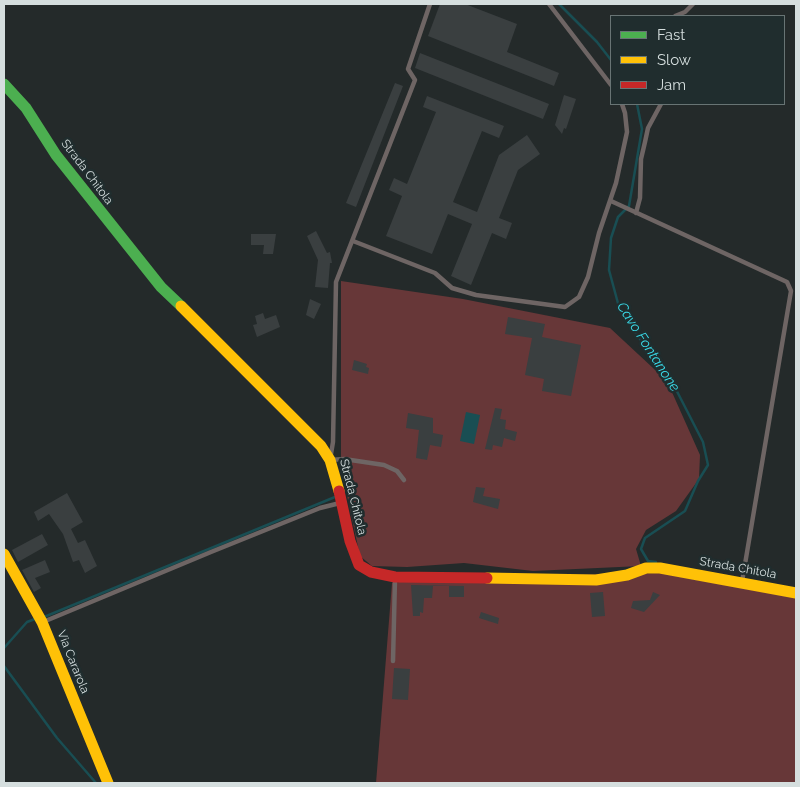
<!DOCTYPE html>
<style>
body{margin:0}
#map{position:relative;width:800px;height:787px;overflow:hidden;background:#242a2a;font-family:Raleway,sans-serif}
canvas{display:block}
.frame{position:absolute;inset:0;border:5px solid #d5dede;pointer-events:none}
.legend{position:absolute;left:610px;top:15px;width:175px;height:90px;box-sizing:border-box;background:#202d2e;border:1px solid #687474;margin:0;padding:6px 9px;list-style:none;font-size:15px;color:#d5dede}
.legend li{display:flex;align-items:center;gap:10px;height:25px}
.legend b{width:25px;border:1px solid #687474}
</style>
<div id="map">
<canvas width="800" height="787"></canvas>
<div class="frame"></div>
<ul class="legend">
<li><b style="height:6px;background:#4caf50"></b>Fast</li>
<li><b style="height:6px;background:#ffc107"></b>Slow</li>
<li><b style="height:6px;background:#c62828"></b>Jam</li>
</ul>
</div>
<script>
const ctx = document.querySelector('canvas').getContext('2d');
ctx.lineJoin = 'round';
function fillPath(path, color) { ctx.fillStyle = color; ctx.fill(path, 'evenodd'); }
const poly = rows => new Path2D(rows.map(r => 'M' + r).join(''));
function trace(path, color, width, dash) { ctx.strokeStyle = color; ctx.lineWidth = width; ctx.lineCap = dash ? 'butt' : 'round'; ctx.setLineDash(dash || []); ctx.stroke(path); }
function drawText(font, color, halo, rows, align = 'center') {
  ctx.font = font + ' Raleway,sans-serif'; ctx.lineWidth = 5; ctx.setLineDash([]); ctx.textBaseline = 'middle'; ctx.strokeStyle = halo; ctx.fillStyle = color; for (const [text, x, y, turn = 0] of rows) {
    ctx.save(); ctx.translate(x, y); ctx.rotate((+turn || 0) * Math.PI / 180); ctx.textAlign = isNaN(turn) ? turn : align; if (halo) ctx.strokeText(text, 0, 0); ctx.fillText(text, 0, 0); ctx.restore();
  }
}
fillPath(poly([
 [341,281,463,299,610,328,667,381,700,455,699,479,676,511,646,530,636,549,641,566,533,571,464,563,407,567,372,566,360,556,341,467],
 [660,573,796,598,796,783,376,783,392,583,428,578]
]), '#673738');
fillPath(poly([
 [466,412,480,415,474,444,460,441]
]), '#194e53');
trace(poly([
 [559,4,597,42,611,60],
 [637,104,642,129,629,206,618,217,611,238,609,270,619,307,639,338,665,368,703,442,708,465,698,481,685,511,645,538,641,549,648,561,656,562],
 [44,617,335,497],
 [4,648,27,622,35,619],
 [4,666,57,738,96,783]
]), '#194e53', 2.5);
fillPath(poly([
 [440,4,465,4,517,24,507,52,559,73,554,86,428,36],
 [420,53,549,104,543,119,415,68],
 [395,83,403,86,356,207,346,203],
 [564,95,576,99,566,129,564,128,562,134,555,125],
 [427,96,504,126,499,138,482,131,453,202,477,212,499,155,527,135,540,154,518,170,499,218,512,223,506,239,492,233,471,285,451,276,472,224,448,214,432,254,386,236,402,196,389,190,394,178,407,184,436,112,423,107],
 [316,231,327,253,330,252,332,263,330,263,328,288,315,287,318,260,307,236],
 [251,234,276,234,273,254,263,254,264,245,251,245],
 [310,299,321,304,314,319,306,315],
 [263,313,265,319,276,315,280,327,257,337,253,325,257,324,255,316],
 [508,317,545,324,542,337,581,345,571,396,542,391,544,379,525,375,532,338,505,334],
 [354,360,367,364,366,367,369,368,368,374,352,370],
 [495,408,502,409,500,419,506,420,505,429,517,432,515,441,504,438,502,447,493,445,492,450,485,449],
 [408,413,433,418,433,433,443,435,441,447,430,445,427,460,416,458,419,430,406,428],
 [476,487,485,488,483,496,500,499,498,509,473,502],
 [67,493,83,522,71,529,78,543,85,540,97,566,85,573,79,560,73,562,63,534,49,514,38,521,34,512],
 [42,534,48,545,18,562,12,550],
 [45,560,50,572,35,578,41,588,34,592,22,570],
 [411,585,464,586,464,597,449,597,449,586,433,586,432,598,424,598,423,613,420,612,420,616,413,616],
 [603,592,605,616,592,617,590,593],
 [653,592,660,595,644,612,631,608,633,601,650,600],
 [481,612,499,618,498,624,479,618],
 [394,668,410,669,408,700,392,699]
]), '#3a3f40');
trace(poly([
 [549,4,611,85],
 [675,16,685,12,693,4],
 [611,201,787,282,791,291,742,582],
 [636,213,640,198,641,159,645,142,648,128,661,104],
 [353,241,435,273,452,288,476,295,565,307,579,297,588,277,599,233,616,183,627,132,625,113,622,104],
 [404,480,397,471,384,465,344,459,330,460,333,442,336,282,415,80,408,69,430,4],
 [43,622,211,552,320,508,340,503],
 [393,661,395,579]
]), '#6e6564', 4.5);
trace(poly([
 [4,84,26,108,56,155,161,287,181,306]
]), '#4caf50', 11);
trace(poly([
 [181,306,321,446,330,460,339,491],
 [4,554,42,622,108,783],
 [487,578,596,580,627,575,646,568,660,568,796,593]
]), '#ffc107', 11);
trace(poly([
 [339,491,350,541,359,565,371,572,395,577,487,578]
]), '#c62828', 11);
drawText('12px', '#d5dede', '#202d2e', [
 ["Strada Chitola",87,172,53],
 ["Strada Chitola",353,497,76],
 ["Strada Chitola",738,568,10],
 ["Via Cararola",73,662,68]
]);
drawText('italic 14px', '#3adcea', '#202d2e', [
 ["Cavo Fontanone",648,347,57]
]);
</script>
